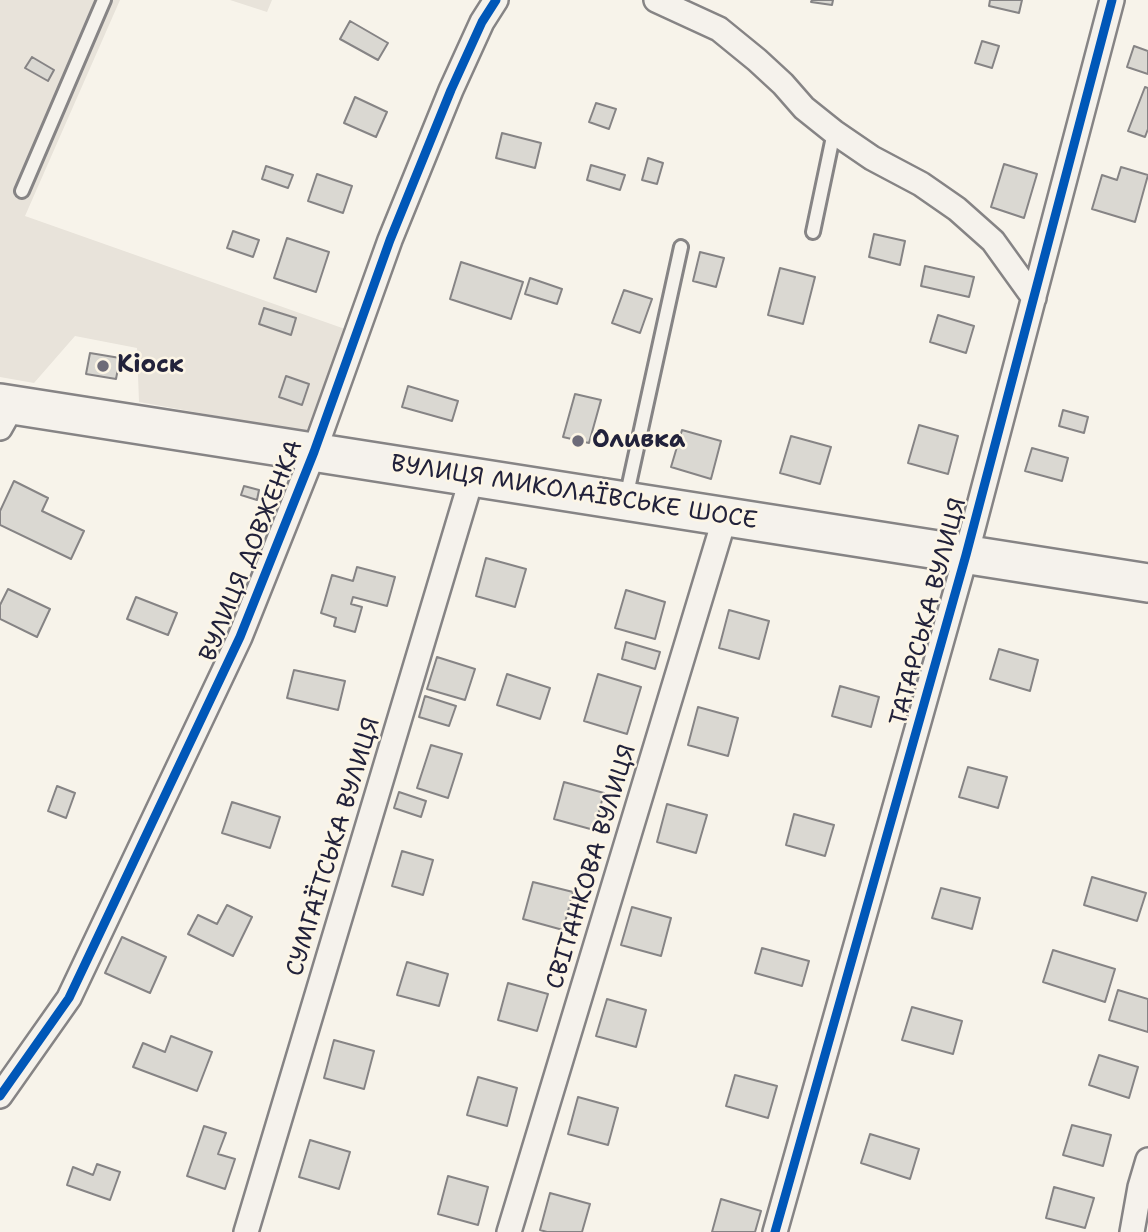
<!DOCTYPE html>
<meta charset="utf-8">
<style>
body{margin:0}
canvas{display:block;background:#f7f3ea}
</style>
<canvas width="1148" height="1232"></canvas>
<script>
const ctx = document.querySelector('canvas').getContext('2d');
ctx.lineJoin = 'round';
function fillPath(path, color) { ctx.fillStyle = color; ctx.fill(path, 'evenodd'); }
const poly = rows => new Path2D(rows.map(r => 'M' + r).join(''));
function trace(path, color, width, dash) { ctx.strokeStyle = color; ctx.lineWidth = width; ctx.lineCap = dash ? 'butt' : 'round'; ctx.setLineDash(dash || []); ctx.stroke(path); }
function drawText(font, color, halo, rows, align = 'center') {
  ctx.font = font + ' "Shantell Sans",sans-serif'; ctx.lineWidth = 5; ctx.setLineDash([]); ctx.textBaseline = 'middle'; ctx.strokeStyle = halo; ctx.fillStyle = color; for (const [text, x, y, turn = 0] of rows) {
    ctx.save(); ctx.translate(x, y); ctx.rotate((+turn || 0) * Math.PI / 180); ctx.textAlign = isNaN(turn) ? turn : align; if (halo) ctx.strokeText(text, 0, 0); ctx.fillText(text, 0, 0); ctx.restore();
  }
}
fillPath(poly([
 [0,0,120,0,25,216,345,329,306,432,139,402,137,348,75,336,34,383,0,377],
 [230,0,272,0,267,12]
]), '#e8e3da');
const building = poly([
 [812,0,833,0,832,5,811,2,812,0],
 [990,0,1022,0,1019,13,989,6,990,0],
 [350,21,388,43,378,60,340,39,350,21],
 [982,41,999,46,992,68,975,63,982,41],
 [1134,46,1148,51,1148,74,1127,67,1134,46],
 [32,57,54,70,48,81,25,68,32,57],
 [1145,87,1148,88,1148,129,1145,137,1128,131,1145,87],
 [355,97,387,112,376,137,344,123,355,97],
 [596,103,616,109,609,129,589,122,596,103],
 [502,133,541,143,535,168,496,158,502,133],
 [648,158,663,163,657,184,642,180,648,158],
 [1004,164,1037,174,1024,218,991,207,1004,164],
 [591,165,625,175,620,190,587,180,591,165],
 [266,166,293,175,288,188,262,179,266,166],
 [1121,167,1148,175,1135,222,1092,209,1102,175,1117,180,1121,167],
 [317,174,352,186,343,213,308,201,317,174],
 [233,231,259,240,253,257,227,248,233,231],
 [874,234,905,241,900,265,869,257,874,234],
 [287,238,329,252,316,292,274,278,287,238],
 [700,252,724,258,716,287,693,281,700,252],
 [461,262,523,282,511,319,450,299,461,262],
 [925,266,974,277,969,297,921,286,925,266],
 [780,268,815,277,803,324,768,315,780,268],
 [530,278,562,289,557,304,525,294,530,278],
 [624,290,652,299,640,333,612,323,624,290],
 [264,308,296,318,291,335,259,324,264,308],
 [938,315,974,326,966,353,930,342,938,315],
 [90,353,120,358,116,379,86,374,90,353],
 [286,376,309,384,302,405,279,397,286,376],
 [408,386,458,401,452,421,402,407,408,386],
 [575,394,601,400,589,443,563,437,575,394],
 [1063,410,1088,417,1084,433,1059,426,1063,410],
 [919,425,958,436,948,474,908,463,919,425],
 [682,430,721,441,711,479,671,467,682,430],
 [791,436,831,447,820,484,780,473,791,436],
 [1032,448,1068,458,1062,481,1025,471,1032,448],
 [14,481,48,498,42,511,84,531,71,559,0,525,0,511,14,481],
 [244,486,259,490,257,500,241,495,244,486],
 [486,558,526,569,515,607,476,596,486,558],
 [357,567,395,577,387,606,353,597,351,604,362,607,355,632,334,626,336,618,321,613,332,575,353,581,357,567],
 [8,589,50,609,37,637,0,619,0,605,8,589],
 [626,590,665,602,655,639,615,628,626,590],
 [136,597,177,613,168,635,127,619,136,597],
 [729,610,769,621,759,659,719,648,729,610],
 [626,642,660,652,655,669,622,659,626,642],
 [999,649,1038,660,1030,691,990,679,999,649],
 [437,657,475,669,465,700,427,689,437,657],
 [294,670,345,681,338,710,287,698,294,670],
 [507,674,550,688,540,719,497,705,507,674],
 [598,674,641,687,627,734,584,721,598,674],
 [840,686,879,697,871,727,832,716,840,686],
 [425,696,456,706,449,726,419,717,425,696],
 [698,707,738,718,728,756,688,745,698,707],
 [431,745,462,754,448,798,417,788,431,745],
 [968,767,1007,777,998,808,959,797,968,767],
 [564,782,604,793,594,830,554,819,564,782],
 [57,786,75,793,66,818,48,811,57,786],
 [399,792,426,801,421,817,394,808,399,792],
 [232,802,280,817,270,848,222,833,232,802],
 [667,804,707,815,696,853,657,842,667,804],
 [794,814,834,825,825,856,786,845,794,814],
 [402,851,433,860,423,895,392,886,402,851],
 [1092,877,1146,893,1137,921,1084,905,1092,877],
 [533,882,573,892,563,930,523,919,533,882],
 [941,888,980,898,972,929,932,918,941,888],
 [227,905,252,917,233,956,188,934,198,915,217,924,227,905],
 [632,907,671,918,661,956,621,945,632,907],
 [122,937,166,957,150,993,105,973,122,937],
 [762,948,809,961,802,986,755,973,762,948],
 [1053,950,1115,969,1105,1002,1043,982,1053,950],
 [407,962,448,974,439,1006,397,995,407,962],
 [508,983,548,994,537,1031,498,1020,508,983],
 [1118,990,1148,999,1148,1032,1109,1020,1118,990],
 [607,999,646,1010,636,1047,596,1036,607,999],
 [912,1007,962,1021,953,1054,902,1040,912,1007],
 [171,1036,212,1052,197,1091,133,1067,143,1043,165,1052,171,1036],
 [334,1040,374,1051,364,1089,324,1078,334,1040],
 [1099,1055,1138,1067,1129,1098,1089,1085,1099,1055],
 [735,1075,777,1086,768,1118,726,1106,735,1075],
 [478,1077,517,1088,507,1126,467,1115,478,1077],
 [578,1097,618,1108,608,1145,568,1134,578,1097],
 [1072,1125,1111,1135,1103,1166,1063,1155,1072,1125],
 [204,1126,226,1133,218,1154,235,1159,225,1189,187,1176,204,1126],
 [870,1134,919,1149,910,1179,861,1163,870,1134],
 [310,1140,350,1152,339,1189,299,1177,310,1140],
 [97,1164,120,1172,110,1200,67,1185,73,1167,93,1175,97,1164],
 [448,1176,488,1187,478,1225,438,1214,448,1176],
 [1054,1187,1094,1198,1085,1228,1046,1218,1054,1187],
 [550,1193,590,1204,582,1232,547,1232,540,1230,550,1193],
 [721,1199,761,1211,755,1232,712,1232,721,1199]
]);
fillPath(building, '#dad8d2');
trace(building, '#868485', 2);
const service = poly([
 [22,191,104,0],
 [813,232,834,132],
 [626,498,681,247]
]);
const minor = poly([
 [656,0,719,29,757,60,783,84,804,108,834,132,872,158,921,184,957,209,993,241,1034,298],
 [0,428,13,405],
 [0,1096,69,998,240,637,314,452,390,240,451,90,482,22,496,0],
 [246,1232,472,477],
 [509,1232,725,517],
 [775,1232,966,555,1112,0],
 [1132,1232,1140,1187,1148,1160]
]);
const primary = poly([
 [0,403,1148,583]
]);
trace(service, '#868485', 18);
trace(minor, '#868485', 28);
trace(primary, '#868485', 42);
trace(service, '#f5f2ec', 12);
trace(minor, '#f5f2ec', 23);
trace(primary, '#f5f2ec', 37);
trace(poly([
 [0,1096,69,998,240,637,314,452,390,240,451,90,482,22,496,0],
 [775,1232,966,555,1112,0]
]), '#0057b8', 9);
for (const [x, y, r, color] of [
 [103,366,7,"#6d6b78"],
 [578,441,7,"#6d6b78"]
]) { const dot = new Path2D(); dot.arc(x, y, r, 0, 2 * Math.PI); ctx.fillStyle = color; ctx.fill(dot); trace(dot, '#fcf5e5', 2.5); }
drawText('bold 24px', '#22223b', '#fcf5e5', [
 ["Кіоск",117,366],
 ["Оливка",592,441]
], 'left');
drawText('24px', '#22223b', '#fcf5e5', [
 ["ВУЛИЦЯ МИКОЛАЇВСЬКЕ ШОСЕ",574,493,9],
 ["ВУЛИЦЯ ДОВЖЕНКА",252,551,-68],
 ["ТАТАРСЬКА ВУЛИЦЯ",929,612,-75],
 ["СУМГАЇТСЬКА ВУЛИЦЯ",334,847,-73],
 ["СВІТАНКОВА ВУЛИЦЯ",592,867,-73]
]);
</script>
